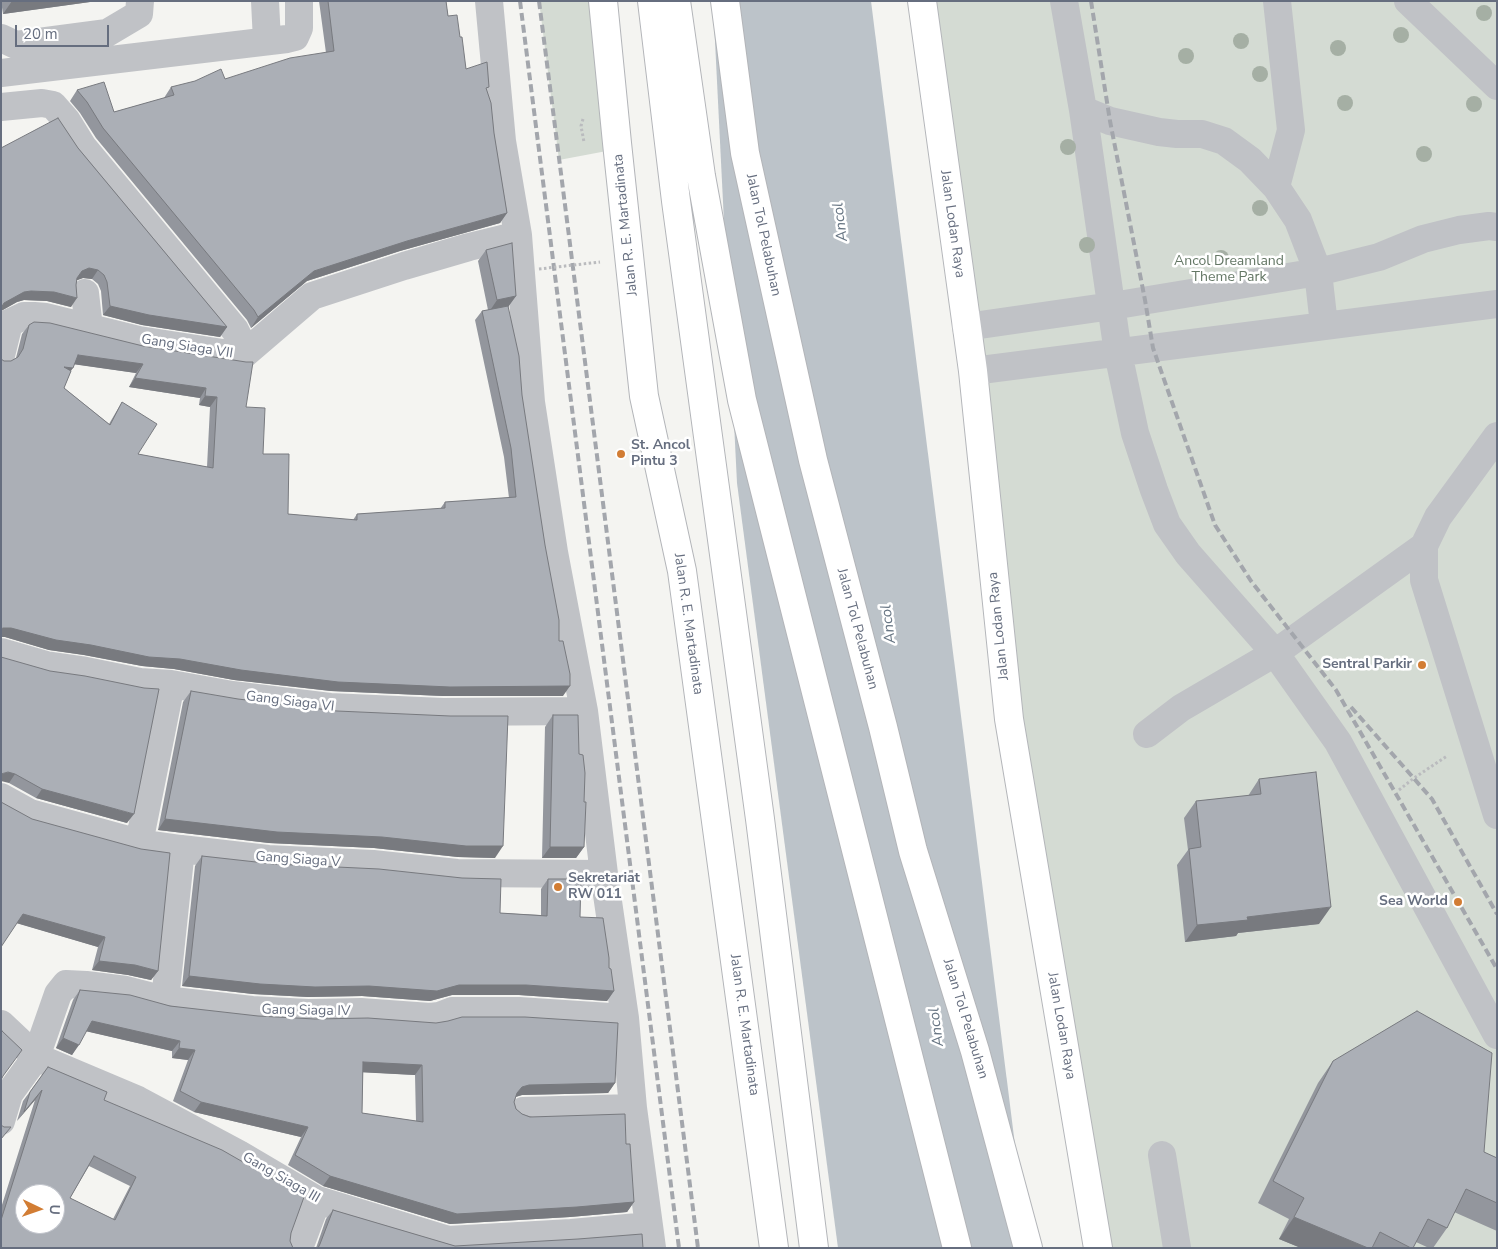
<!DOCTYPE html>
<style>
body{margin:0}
#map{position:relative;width:1498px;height:1249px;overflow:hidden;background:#f4f4f1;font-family:"Nunito Sans",sans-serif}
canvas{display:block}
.frame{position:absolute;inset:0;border:2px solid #666e7f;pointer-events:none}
.north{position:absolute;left:15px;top:1184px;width:50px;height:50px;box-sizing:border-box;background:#fff;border:1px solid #c2c5cc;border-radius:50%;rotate:93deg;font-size:14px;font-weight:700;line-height:20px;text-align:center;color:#666e7f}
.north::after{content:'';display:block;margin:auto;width:18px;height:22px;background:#d27d34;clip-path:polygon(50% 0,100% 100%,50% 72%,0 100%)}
.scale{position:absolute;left:15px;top:25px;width:94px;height:22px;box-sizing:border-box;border:2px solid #666e7f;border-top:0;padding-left:6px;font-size:15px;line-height:18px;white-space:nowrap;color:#666e7f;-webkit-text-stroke:4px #fff;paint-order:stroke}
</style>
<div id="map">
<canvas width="1498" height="1249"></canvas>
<div class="frame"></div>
<div class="north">U</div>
<div class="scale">20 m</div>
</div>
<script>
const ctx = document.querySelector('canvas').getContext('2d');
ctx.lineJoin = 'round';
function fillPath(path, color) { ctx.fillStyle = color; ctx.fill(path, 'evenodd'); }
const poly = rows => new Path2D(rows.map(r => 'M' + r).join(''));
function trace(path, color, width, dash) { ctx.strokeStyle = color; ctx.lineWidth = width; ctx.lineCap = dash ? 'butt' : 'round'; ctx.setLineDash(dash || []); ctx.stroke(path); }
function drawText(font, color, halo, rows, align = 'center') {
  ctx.font = font + ' "Nunito Sans",sans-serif'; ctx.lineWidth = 5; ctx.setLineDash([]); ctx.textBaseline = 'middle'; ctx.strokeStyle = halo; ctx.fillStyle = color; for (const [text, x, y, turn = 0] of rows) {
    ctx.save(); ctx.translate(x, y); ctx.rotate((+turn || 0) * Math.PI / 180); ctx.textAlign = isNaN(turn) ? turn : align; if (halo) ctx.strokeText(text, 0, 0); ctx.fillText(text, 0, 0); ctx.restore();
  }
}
fillPath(poly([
 [539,1,610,1,628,147,559,160],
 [923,1,1497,1,1497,1248,1097,1248,1065,1053]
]), '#d4dbd3');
fillPath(poly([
 [713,1,871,1,1028,1248,838,1248,737,483]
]), '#bcc3c9');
const major = poly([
 [922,1,973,371,1009,719,1098,1248]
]);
const highway = poly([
 [603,1,617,143,644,396,682,571,774,1248],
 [652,1,676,201,760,819,814,1248],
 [676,1,701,176,742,400,957,1248],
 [725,1,745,153,813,460,883,727,913,851,975,1051,1028,1248]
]);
trace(major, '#b4b6ba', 30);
trace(highway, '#b3b5b9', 30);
trace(poly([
 [583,119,581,126,584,142],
 [1399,790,1414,778,1447,756]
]), '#babbbe', 3, [2.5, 2.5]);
trace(poly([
 [265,1,267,41],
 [489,1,502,141,518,235,531,402,554,552,584,711,604,874,625,1018,633,1108,652,1248],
 [1064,1,1083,110,1118,353,1135,433,1154,490,1167,524,1188,554,1275,653,1338,742,1497,1035],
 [1408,1,1497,86],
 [1,38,16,45,107,33,139,14,140,1],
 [1,73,287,39,295,37,299,28,299,1],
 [1,107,42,103,53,105,67,121,83,147,235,330,240,340,242,356],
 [1083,110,1110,121,1159,132,1177,134,1202,134,1224,141,1250,160,1276,187,1298,220,1318,272,1324,325],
 [1276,187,1291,130,1277,1],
 [85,293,89,328],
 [966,327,1112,306,1318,272,1379,257,1423,239,1459,230,1489,226,1497,227],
 [1,355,9,323,24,316,34,316,46,317,139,340,242,356,312,296,404,266,469,247,518,235],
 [973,371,1497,304],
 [1497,436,1438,517,1424,546,1424,580,1497,815],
 [1,652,46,665,81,670,140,682,171,684,232,695,330,707,443,712,584,711],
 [1147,734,1181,708,1275,653,1424,546],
 [1,797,30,813,139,843,181,849,268,859,373,864,457,873,604,874],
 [139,843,171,684],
 [165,1000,181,849],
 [1,1024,36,1057,138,1100,239,1154,317,1200,448,1240,571,1233,649,1226],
 [523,1111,633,1108],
 [1,1121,9,1094,36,1057,58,994,66,984,86,985,126,990,165,1000,252,1010,308,1013,361,1012,430,1017,439,1016,452,1011,519,1011,625,1018],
 [1162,1155,1177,1248],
 [299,1248,317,1200]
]), '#c0c2c6', 28);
trace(major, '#fff', 28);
trace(highway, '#fff', 28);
trace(poly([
 [520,1,679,1248],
 [539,1,698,1248],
 [1091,1,1110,121,1145,300,1153,348,1215,525,1251,581,1336,690,1497,969],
 [1351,707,1432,799,1497,914]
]), '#a3a6ac', 4, [8, 4]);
trace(poly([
 [539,269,600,262]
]), '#babbbe', 3, [2.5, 2.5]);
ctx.fillStyle = '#a5afa4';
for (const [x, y] of [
 [1484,13],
 [1401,35],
 [1241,41],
 [1338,48],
 [1186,56],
 [1260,74],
 [1345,103],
 [1474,104],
 [1068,147],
 [1424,154],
 [1260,208],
 [1087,245],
 [1221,258]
]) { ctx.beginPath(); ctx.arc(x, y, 8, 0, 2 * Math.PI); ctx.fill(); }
fillPath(poly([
 [1,1,92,1,90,2,3,14],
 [319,1,446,1,448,16,460,37,466,69,487,91,507,213,500,223,400,251,307,281,251,328,247,320,96,138,80,113,70,101,77,90,114,112,164,98,171,87,225,79,326,53],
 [1,148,78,148,227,327,220,337,142,325,103,315,101,291,98,284,92,279,83,278,77,280,71,307,47,301,24,300,17,302,1,311],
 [486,250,516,296,508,307,559,641,563,696,443,696,331,691,234,680,174,669,142,666,84,655,49,650,5,637,1,637,1,359,4,361,11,361,16,358,22,334,29,325,143,346,246,407,263,454,288,514,353,520,357,514,440,509,445,502,509,498,504,457,475,320,482,311,488,310,478,261],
 [74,364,136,373,129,387,200,398,199,405,210,407,207,467,138,454,122,402,116,412,109,424,64,388,71,371],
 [1,657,127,823,36,798,9,783],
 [191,691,495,858,458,857,374,848,269,843,158,830,183,702],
 [553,715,579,754,584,802,584,847,576,858,542,858,545,727],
 [1259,779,1319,924,1238,933,1236,936,1185,942,1177,865,1188,850,1184,818,1196,801,1248,796],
 [1,802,158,971,151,980,128,975,92,970,98,947,17,923],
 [202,856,500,913,541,915,541,889,548,879,580,917,609,968,614,991,607,1001,519,995,452,995,430,1001,362,996,308,997,253,994,182,986,195,866],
 [80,990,615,1083,608,1093,522,1095,516,1097,514,1102,516,1109,522,1114,626,1144,634,1202,627,1212,570,1217,450,1224,323,1186,288,1165,301,1137,194,1112,173,1101,188,1060,172,1058,172,1051,86,1031,72,1055,56,1048,73,1000],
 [363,1072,415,1075,416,1121,362,1113],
 [1333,1061,1484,1152,1497,1158,1497,1231,1454,1212,1447,1228,1433,1248,1429,1248,1416,1242,1413,1248,1301,1248,1279,1239,1289,1219,1258,1203,1318,1083],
 [48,1067,104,1100,291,1233,290,1241,1,1248,1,1208,35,1100,17,1121,23,1101],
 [89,1166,130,1186,113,1219,70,1198],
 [333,1210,455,1246,643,1248,316,1248,326,1219]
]), '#93969d');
fillPath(poly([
 [12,1,92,1,90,2,3,14],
 [507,213,500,223,400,251,307,281,251,328,258,317,314,271,407,241],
 [89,268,98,270,92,279,83,278,75,281,82,271],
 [31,291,54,292,77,298,71,307,47,301,24,300,17,302,1,311,1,307,4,303,24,292],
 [516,296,508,307,489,312,497,300],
 [110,306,227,327,220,337,142,325,103,315],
 [78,355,143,364,136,373,72,364],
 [64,367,73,368,66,377],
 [135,378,206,388,200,398,129,387],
 [205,396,217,397,210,407,199,405],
 [3,628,11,628,570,686,563,696,443,696,331,691,234,680,174,669,142,666,84,655,49,650,5,637,1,637,1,629],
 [8,772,15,774,9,783,1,781,1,774],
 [42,789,134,814,127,823,36,798],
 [165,819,382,837,503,846,495,858,458,857,374,848,269,843,158,830],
 [550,847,584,847,576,858,542,858],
 [1331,907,1319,924,1238,933,1236,936,1185,942,1197,925,1247,917],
 [23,914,105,937,98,947,16,923],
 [99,961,135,965,158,971,151,980,128,975,92,970],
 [189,976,459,985,526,985,614,991,607,1001,519,995,452,995,430,1001,362,996,308,997,253,994,182,986],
 [92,1021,180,1041,172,1051,85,1031],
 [63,1038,79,1045,72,1055,56,1048],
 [179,1048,195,1050,188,1060,172,1058],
 [363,1062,422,1065,415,1075,356,1072],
 [615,1083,608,1093,522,1095,515,1097,517,1093,522,1087,529,1085],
 [42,1090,35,1100,17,1121,24,1112],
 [201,1102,308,1127,301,1137,194,1112],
 [330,1176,634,1202,627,1212,570,1217,450,1224,323,1186],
 [1294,1217,1368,1248,1301,1248,1279,1239]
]), '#787a7f');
const building = poly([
 [328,1,446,1,448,16,457,15,460,37,462,37,466,69,487,62,489,87,486,88,491,103,494,133,507,213,407,241,314,271,258,317,254,310,103,128,87,102,77,90,104,82,114,112,174,95,171,87,195,81,221,69,225,79,290,58,334,51,328,1],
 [58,118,78,148,227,327,149,315,110,306,107,282,104,275,98,270,89,268,82,271,77,278,76,285,77,298,54,292,31,291,24,292,4,303,1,308,1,148,58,118],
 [512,243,516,296,497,300,486,250,512,243],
 [508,306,519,356,522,395,545,545,559,620,559,641,563,641,570,674,570,686,450,687,338,682,241,670,180,659,149,657,91,645,56,640,11,628,3,628,1,629,1,359,4,361,11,361,18,357,23,349,29,325,34,322,50,323,143,346,246,362,253,362,246,407,265,408,263,454,289,454,288,514,357,520,357,514,445,508,445,502,516,497,511,448,482,311,508,306],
 [78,355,143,364,135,378,206,388,205,396,217,397,213,468,138,454,157,424,122,402,110,425,64,388,71,371,64,367,73,368,78,355],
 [1,657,50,671,85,676,144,688,159,689,134,814,42,789,15,774,8,772,1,774,1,657],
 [191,691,238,699,337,711,450,716,508,716,503,846,466,846,382,837,277,832,165,819,191,691],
 [553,715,578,715,579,754,583,755,585,773,584,802,586,802,584,847,550,847,553,715],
 [1316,772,1331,907,1247,917,1248,920,1197,925,1189,849,1201,847,1196,801,1261,794,1259,779,1316,772],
 [1,802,32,819,141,849,170,853,158,971,135,965,99,961,105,937,23,914,1,947,1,802],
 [202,856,274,864,379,869,462,878,501,879,500,913,547,916,548,879,581,879,580,917,603,918,609,958,609,968,611,969,614,991,526,985,459,985,437,991,369,986,315,987,260,984,189,976,202,856],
 [80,990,130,995,170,1006,258,1016,315,1019,368,1018,436,1023,448,1021,462,1017,525,1017,618,1023,615,1083,529,1085,522,1087,517,1093,514,1102,516,1109,522,1114,530,1117,625,1114,626,1144,630,1144,634,1202,577,1207,457,1214,330,1176,295,1155,308,1127,201,1102,180,1091,195,1050,179,1048,180,1041,92,1021,79,1045,63,1038,80,990],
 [363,1062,422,1065,423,1122,362,1113,363,1062],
 [1417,1011,1492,1053,1484,1152,1497,1158,1497,1203,1466,1189,1447,1228,1428,1219,1413,1248,1411,1248,1380,1232,1372,1248,1368,1248,1294,1217,1304,1198,1273,1181,1333,1061,1417,1011],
 [2,1031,22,1050,3,1076,1,1080,1,1032,2,1031],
 [48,1067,107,1092,104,1100,222,1150,304,1197,291,1233,290,1241,293,1248,1,1248,1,1220,42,1090,24,1112,30,1092,48,1067],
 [94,1156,136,1177,115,1220,70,1198,94,1156],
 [25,1194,55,1194,55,1224,25,1224,25,1194],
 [1,1125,4,1127,11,1127,1,1139,1,1125],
 [333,1210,455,1246,578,1239,642,1234,643,1248,318,1248,320,1244,333,1210]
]);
fillPath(building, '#abafb6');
trace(building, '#787a7f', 1);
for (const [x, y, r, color] of [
 [621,454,5,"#d27d34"],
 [1422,665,5,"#d27d34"],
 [558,887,5,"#d27d34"],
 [1458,902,5,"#d27d34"]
]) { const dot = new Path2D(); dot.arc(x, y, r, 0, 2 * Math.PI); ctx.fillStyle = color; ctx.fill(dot); trace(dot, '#fff', 2); }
drawText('14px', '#666e7f', '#fff', [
 ["Jalan Lodan Raya",952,224,82],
 ["Jalan R. E. Martadinata",626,225,-96],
 ["Jalan Tol Pelabuhan",763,235,78],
 ["Gang Siaga VII",187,347,9],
 ["Jalan R. E. Martadinata",688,624,82],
 ["Jalan Lodan Raya",999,626,-96],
 ["Jalan Tol Pelabuhan",857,629,75],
 ["Gang Siaga VI",290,702,7],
 ["Gang Siaga V",298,860,4],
 ["Gang Siaga IV",306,1011,1],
 ["Jalan Tol Pelabuhan",965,1019,73],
 ["Jalan R. E. Martadinata",744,1025,82],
 ["Jalan Lodan Raya",1061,1026,80],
 ["Gang Siaga III",281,1178,30]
]);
drawText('14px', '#647765', '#fff', [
 ["Ancol Dreamland",1229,262],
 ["Theme Park",1229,278]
]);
drawText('bold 14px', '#666e7f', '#fff', [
 ["St. Ancol",631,446],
 ["Pintu 3",631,462],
 ["Sentral Parkir",1412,665,"right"],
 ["Sekretariat",568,879],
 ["RW 011",568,895],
 ["Sea World",1448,902,"right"]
], 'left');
drawText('italic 15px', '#677583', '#fff', [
 ["Ancol",841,222,-97],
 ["Ancol",889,624,-97],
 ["Ancol",937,1027,-97]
]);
</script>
